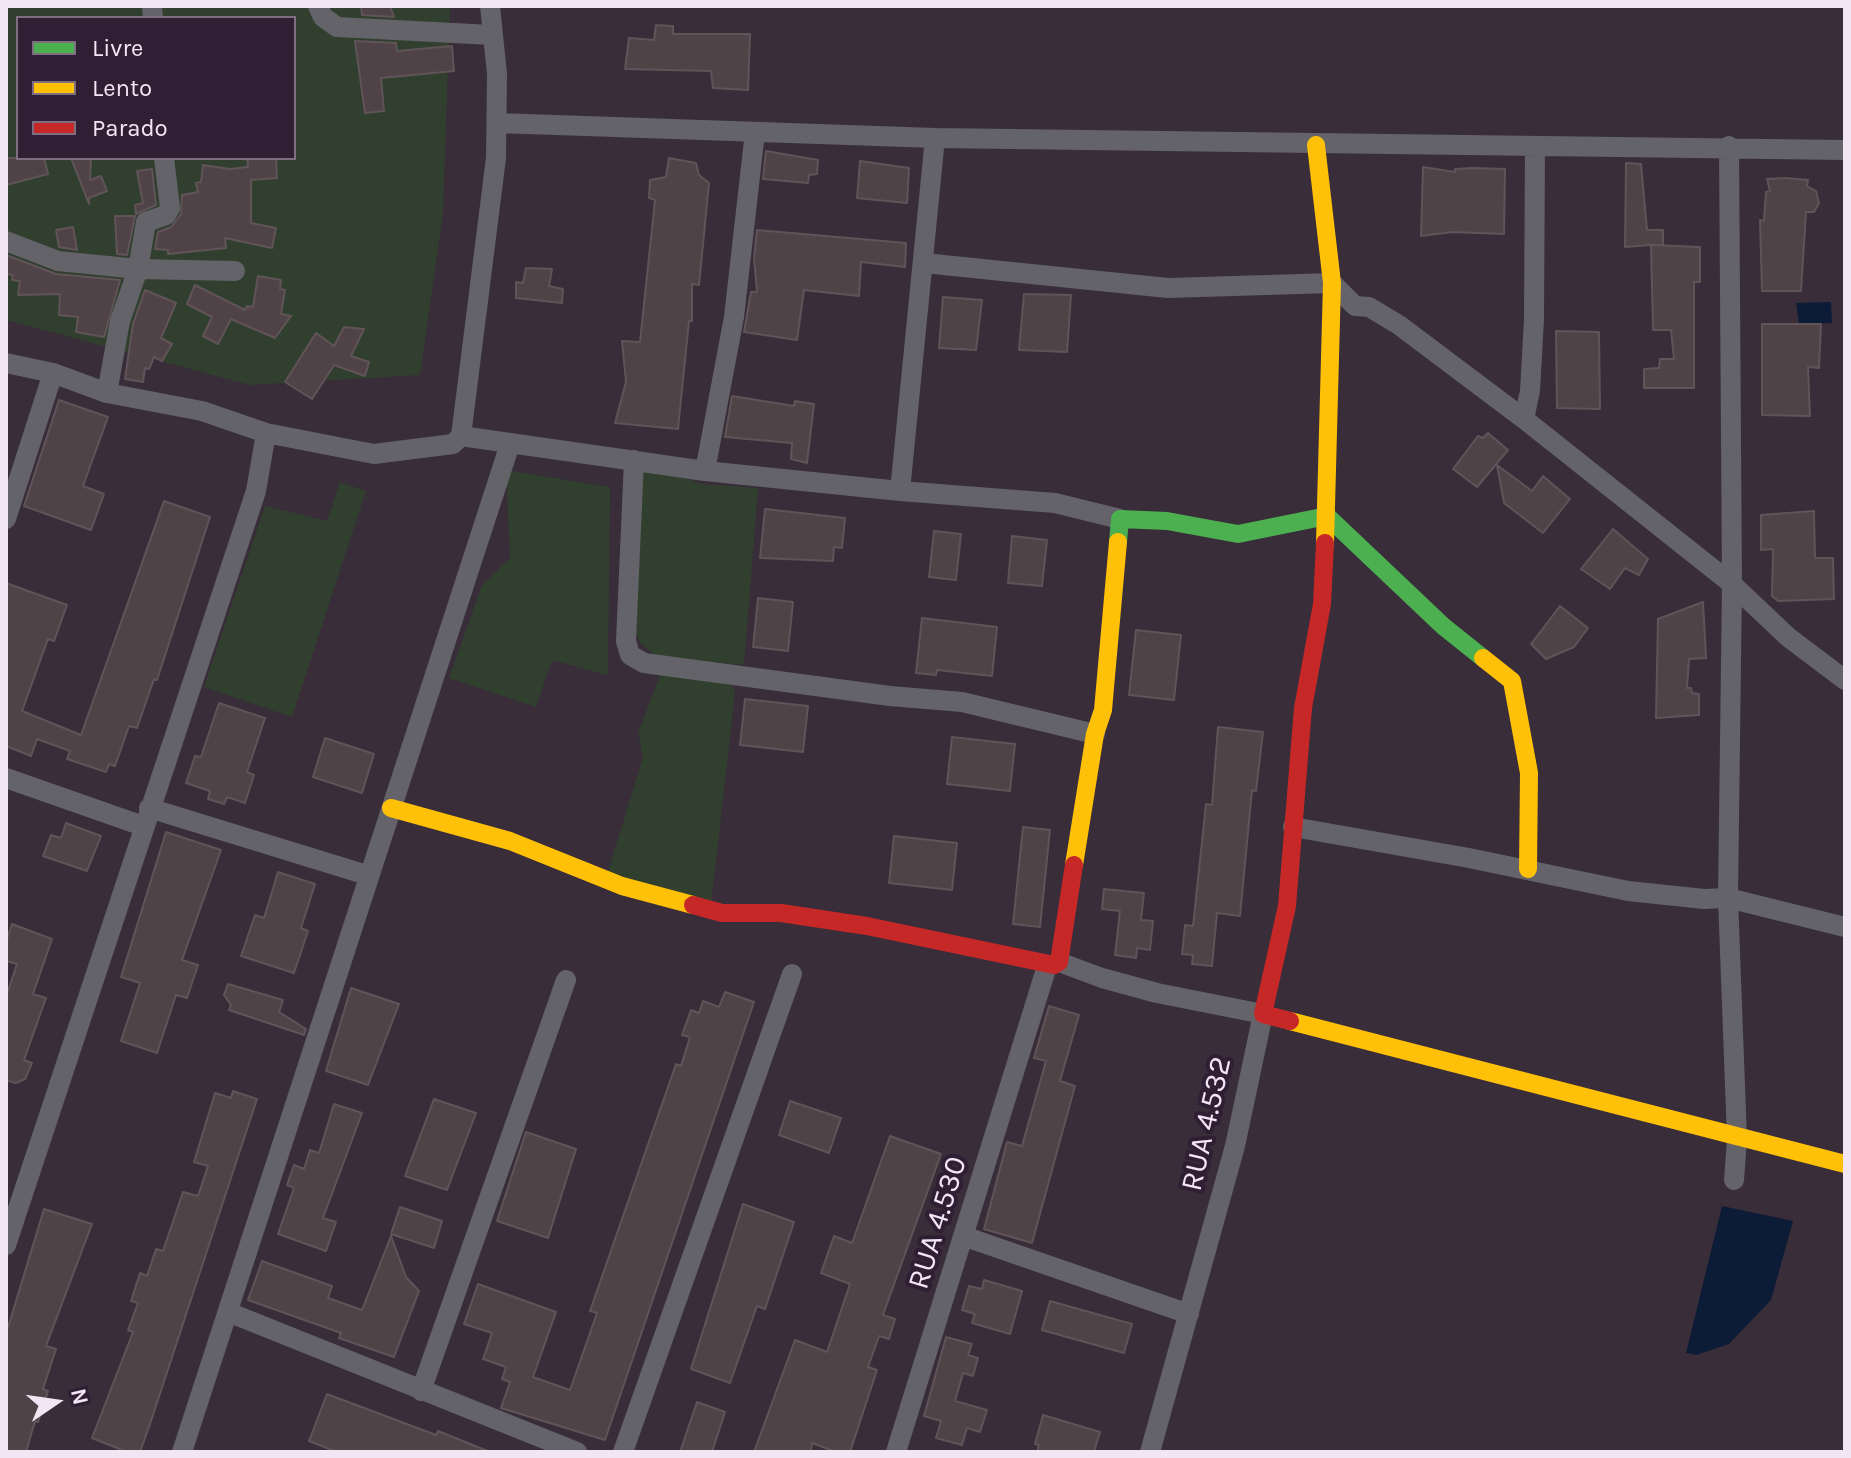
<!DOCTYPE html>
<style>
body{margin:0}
#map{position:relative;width:1851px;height:1458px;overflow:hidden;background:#382d39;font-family:Karla,sans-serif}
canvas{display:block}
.frame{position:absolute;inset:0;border:8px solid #f2e5f4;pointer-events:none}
.legend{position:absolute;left:16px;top:16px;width:280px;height:144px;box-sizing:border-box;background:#301e34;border:2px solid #7e6e81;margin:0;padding:10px 14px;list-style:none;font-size:24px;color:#f2e5f4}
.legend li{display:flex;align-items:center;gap:16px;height:40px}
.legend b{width:40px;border:2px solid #7e6e81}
.north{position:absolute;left:16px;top:1362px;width:80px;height:80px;-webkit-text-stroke:6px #301e34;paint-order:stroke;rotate:77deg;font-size:22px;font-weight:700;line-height:32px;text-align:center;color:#f2e5f4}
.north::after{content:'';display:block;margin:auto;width:28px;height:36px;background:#f2e5f4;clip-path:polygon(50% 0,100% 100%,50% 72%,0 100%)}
</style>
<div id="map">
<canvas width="1851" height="1458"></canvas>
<div class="frame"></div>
<ul class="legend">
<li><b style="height:10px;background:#4caf50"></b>Livre</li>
<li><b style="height:10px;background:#ffc107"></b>Lento</li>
<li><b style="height:10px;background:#c62828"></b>Parado</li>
</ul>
<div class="north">N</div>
</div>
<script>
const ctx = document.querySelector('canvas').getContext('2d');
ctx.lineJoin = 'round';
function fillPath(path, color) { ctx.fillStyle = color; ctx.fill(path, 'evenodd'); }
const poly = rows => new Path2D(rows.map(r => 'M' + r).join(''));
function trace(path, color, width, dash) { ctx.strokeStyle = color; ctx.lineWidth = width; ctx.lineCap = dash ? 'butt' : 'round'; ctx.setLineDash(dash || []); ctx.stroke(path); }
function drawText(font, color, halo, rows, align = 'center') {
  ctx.font = font + ' Karla,sans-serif'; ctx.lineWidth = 8; ctx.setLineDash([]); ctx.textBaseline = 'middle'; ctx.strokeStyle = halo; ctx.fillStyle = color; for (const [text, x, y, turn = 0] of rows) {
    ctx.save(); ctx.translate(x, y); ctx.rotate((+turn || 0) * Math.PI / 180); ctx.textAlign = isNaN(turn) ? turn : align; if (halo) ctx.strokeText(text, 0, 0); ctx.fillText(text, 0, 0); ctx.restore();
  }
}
fillPath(poly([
 [6,6,450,6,443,213,420,375,250,385,6,320],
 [18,18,294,18,294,158,18,158],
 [506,470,610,487,608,675,552,660,536,707,449,678,482,585,510,558],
 [642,472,676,474,701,484,758,488,744,665,656,657,640,642,635,630],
 [340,482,366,491,292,717,204,687,265,506,327,521],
 [660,675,699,677,733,686,735,693,711,905,607,875,643,757,638,733]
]), '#313f2f');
fillPath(poly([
 [1831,302,1832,323,1799,324,1796,303],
 [1722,1206,1793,1221,1771,1300,1729,1344,1696,1355,1686,1353]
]), '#0d1c36');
const building = poly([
 [361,6,390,6,394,17,362,15,361,6],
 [656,25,673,26,673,34,750,34,748,90,713,88,711,71,625,69,629,38,654,40,656,25],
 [355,41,396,43,397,51,452,46,454,71,381,78,384,111,365,113,355,41],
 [766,151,818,160,817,174,809,175,808,183,763,179,766,151],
 [6,158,44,158,48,174,6,185,6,158],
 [71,158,91,159,90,180,101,176,107,191,89,198,89,204,71,158],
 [247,158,276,158,277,178,251,180,251,223,276,228,272,248,225,238,226,248,168,254,168,250,155,249,158,232,171,227,181,214,182,195,198,192,196,183,201,182,203,165,230,169,248,167,247,158],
 [669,158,696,163,699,175,709,183,699,285,692,284,692,321,689,321,678,429,615,423,626,382,622,341,640,342,655,200,649,198,650,180,666,177,669,158],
 [860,161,909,168,907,203,857,198,860,161],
 [1626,163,1641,164,1647,230,1663,230,1663,245,1652,245,1700,247,1700,282,1694,282,1694,388,1644,388,1644,369,1659,368,1660,359,1674,359,1671,330,1653,330,1651,245,1625,247,1626,163],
 [1423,167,1455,172,1455,169,1473,168,1505,169,1504,234,1453,232,1421,236,1423,167],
 [152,169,156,205,136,214,135,205,143,203,137,171,152,169],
 [1785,178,1808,180,1807,186,1816,191,1819,203,1814,212,1806,212,1801,291,1762,291,1760,220,1764,221,1766,192,1770,191,1767,179,1785,178],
 [115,216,135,216,127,255,117,254,115,216],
 [73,227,77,250,59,247,56,230,73,227],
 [757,230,906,243,905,267,861,262,859,296,804,290,797,340,744,332,751,292,757,292,754,259,757,230],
 [6,255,56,274,120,280,104,337,76,332,78,317,59,315,60,294,18,295,20,281,12,280,13,275,6,274,6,255],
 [526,268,552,269,549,286,563,289,562,303,516,298,516,282,523,283,526,268],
 [258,276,281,280,280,289,285,290,281,314,291,316,275,338,231,319,218,344,203,336,212,317,187,304,195,285,245,310,247,306,253,307,258,276],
 [145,290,176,303,161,338,172,344,162,361,154,357,149,369,145,368,143,382,125,379,133,324,145,290],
 [1024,294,1071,295,1067,352,1019,350,1024,294],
 [943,297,982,300,976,350,939,348,943,297],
 [1762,324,1821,324,1819,368,1808,367,1810,416,1762,415,1762,324],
 [344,327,364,329,351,356,369,362,365,376,334,365,312,399,285,382,316,333,334,346,344,327],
 [1556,331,1599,332,1600,409,1557,408,1556,331],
 [732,396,794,406,795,401,814,404,807,463,791,459,792,443,725,437,732,396],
 [59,400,108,417,83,486,104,494,91,530,24,506,59,400],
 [1488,433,1508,450,1477,487,1453,469,1478,436,1483,438,1488,433],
 [1497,465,1532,491,1543,476,1570,499,1543,533,1504,503,1497,465],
 [164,501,210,517,157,680,154,679,137,728,129,726,115,766,109,764,106,772,67,759,70,751,37,739,31,756,6,746,6,583,67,605,54,641,48,639,22,711,81,735,164,501],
 [765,509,845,518,842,548,834,547,833,561,760,558,765,509],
 [1814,511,1815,558,1833,558,1834,599,1778,601,1772,596,1773,549,1761,550,1761,515,1814,511],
 [1613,529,1648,559,1639,575,1625,568,1610,589,1581,569,1613,529],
 [934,531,961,534,956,580,929,577,934,531],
 [1012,536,1047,540,1042,586,1008,583,1012,536],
 [758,598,793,602,788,651,753,647,758,598],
 [1703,602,1706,658,1689,659,1687,688,1691,688,1692,693,1699,694,1699,715,1656,718,1658,619,1703,602],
 [1560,606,1588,628,1574,647,1546,659,1531,644,1560,606],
 [922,618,997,627,992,676,937,670,936,675,916,673,922,618],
 [1136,630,1181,635,1174,700,1129,695,1136,630],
 [745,699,808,706,803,752,740,745,745,699],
 [219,703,265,718,247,772,254,775,245,803,227,797,224,804,208,799,210,791,186,783,195,756,201,757,219,703],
 [1218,727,1263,732,1256,791,1252,790,1240,916,1217,913,1212,966,1192,964,1193,955,1182,954,1185,925,1193,926,1206,804,1212,805,1218,727],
 [952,737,1015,744,1010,791,947,784,952,737],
 [325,738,374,754,362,793,313,777,325,738],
 [66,823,101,836,87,871,43,856,51,835,61,838,66,823],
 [1023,827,1050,830,1040,927,1013,924,1023,827],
 [166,832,221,850,182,960,198,965,187,998,176,995,157,1053,121,1041,140,983,121,977,166,832],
 [894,836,957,843,952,890,889,883,894,836],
 [278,872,315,884,301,928,308,931,294,973,241,956,255,915,264,918,278,872],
 [1104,889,1144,893,1141,920,1153,921,1150,950,1137,948,1136,958,1115,955,1120,911,1102,909,1104,889],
 [12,924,52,939,33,994,46,998,24,1060,32,1063,25,1079,16,1083,6,1080,6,997,17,964,6,961,6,942,12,924],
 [228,984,283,1000,279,1012,306,1029,304,1035,229,1010,231,1005,224,995,228,984],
 [351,988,399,1004,368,1085,326,1071,351,988],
 [725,992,754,1002,605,1440,501,1408,510,1382,502,1379,506,1367,483,1359,492,1333,464,1324,478,1284,556,1312,533,1377,570,1390,597,1313,590,1311,676,1064,681,1066,690,1037,682,1035,691,1010,699,1013,703,1001,719,1007,725,992],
 [1049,1006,1079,1015,1060,1081,1075,1086,1032,1243,984,1229,1007,1142,1022,1146,1046,1061,1034,1058,1049,1006],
 [233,1091,257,1099,150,1424,140,1452,127,1452,92,1438,133,1332,128,1330,138,1303,131,1301,140,1273,147,1276,156,1249,163,1251,183,1192,198,1196,208,1166,194,1162,215,1093,231,1098,233,1091],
 [434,1099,476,1113,447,1190,405,1176,434,1099],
 [790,1101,841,1118,829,1153,779,1135,790,1101],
 [334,1104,362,1113,323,1218,336,1222,326,1251,278,1234,294,1188,287,1185,294,1165,304,1169,310,1150,319,1153,334,1104],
 [526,1132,576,1149,548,1238,497,1221,526,1132],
 [890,1136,941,1154,883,1315,895,1319,889,1339,879,1336,868,1367,877,1370,850,1452,836,1452,812,1443,811,1452,754,1452,795,1340,827,1352,850,1284,821,1273,834,1236,852,1243,890,1136],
 [743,1204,794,1222,765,1309,757,1306,730,1383,691,1369,743,1204],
 [400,1207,442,1221,434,1248,391,1234,400,1207],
 [44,1209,92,1224,46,1346,56,1349,43,1389,48,1391,38,1422,35,1421,26,1452,6,1452,6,1334,44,1209],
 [391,1236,406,1277,419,1291,394,1357,339,1338,341,1333,248,1300,262,1261,332,1286,328,1298,362,1310,391,1236],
 [984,1280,1022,1291,1010,1334,972,1323,975,1314,962,1310,969,1286,982,1289,984,1280],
 [1050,1301,1132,1324,1124,1353,1042,1330,1050,1301],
 [946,1337,972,1344,968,1355,978,1358,973,1376,963,1373,955,1401,987,1410,980,1432,967,1428,962,1445,936,1438,941,1421,924,1416,946,1337],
 [327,1394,436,1435,438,1431,490,1452,337,1452,309,1441,327,1394],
 [697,1402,725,1412,712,1452,680,1452,697,1402],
 [1043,1415,1100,1432,1094,1452,1037,1452,1039,1445,1035,1444,1043,1415]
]);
fillPath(building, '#4f4348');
trace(building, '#605459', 2);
trace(poly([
 [152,6,153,18],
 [318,6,323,17,337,27,492,35],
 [498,123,935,138,1845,150],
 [935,138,900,491,1055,503,1120,519],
 [6,241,58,261,138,269,235,271],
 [924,263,1168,288,1332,283,1355,306,1369,307,1399,325,1524,419,1732,584,1788,637,1845,680],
 [6,363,53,373,107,393,202,411,266,433,374,454,453,444,461,436,496,158,497,74,490,6],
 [107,393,120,321,138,269,146,222,166,215,170,208,164,158],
 [1524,419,1530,391,1534,319,1535,148],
 [461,436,705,471,900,491],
 [634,460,626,641,630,655,644,663,890,696,962,702,1095,734],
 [705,471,734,317,755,132],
 [6,519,53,373],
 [6,778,143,826],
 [149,808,367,875],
 [1293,827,1469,858,1628,891,1704,899,1728,898,1732,584,1729,146],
 [1059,962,1102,978,1157,993,1263,1014,1235,1146,1150,1452],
 [1734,1180,1737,1139,1728,898,1845,927],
 [966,1237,1189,1314],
 [6,1245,256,491,266,433],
 [228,1312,577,1452],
 [421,1391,566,980],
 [182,1452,510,444],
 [623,1452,792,974],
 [896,1452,1047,966]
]), '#646369', 20);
trace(poly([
 [1118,542,1120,519,1167,521,1238,534,1327,516,1443,626,1483,658]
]), '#4caf50', 18);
trace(poly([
 [1316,145,1332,283,1325,543],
 [1483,658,1512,681,1529,773,1528,869],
 [391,808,510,841,622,886,693,905],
 [1074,865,1095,734,1103,710,1118,542],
 [1290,1021,1845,1164]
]), '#ffc107', 18);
trace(poly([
 [693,905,722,913,781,913,867,926,1054,965,1059,962,1074,865],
 [1290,1021,1263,1014,1287,906,1303,708,1322,604,1325,543]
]), '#c62828', 18);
drawText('30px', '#f2e5f4', '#301e34', [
 ["RUA 4.532",1207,1124,-77],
 ["RUA 4.530",938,1223,-73]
]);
</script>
